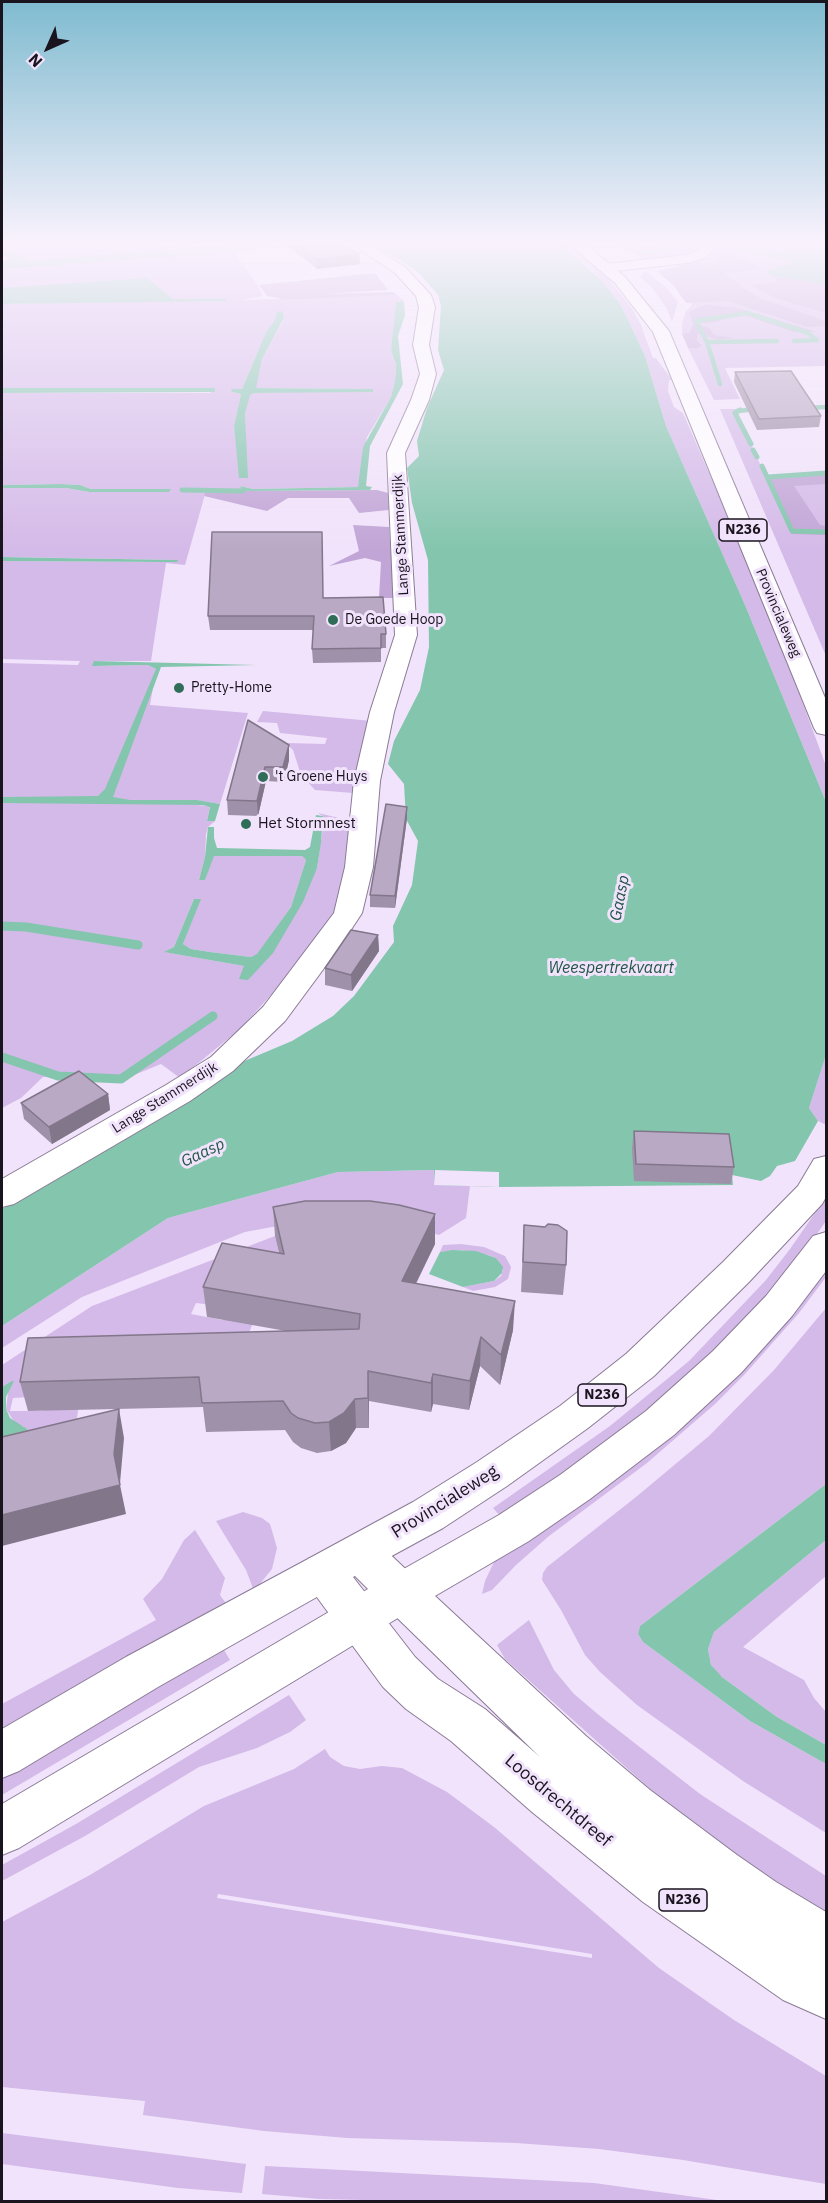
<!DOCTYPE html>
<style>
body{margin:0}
#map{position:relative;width:828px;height:2203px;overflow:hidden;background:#f1e3fb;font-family:"IBM Plex Sans",sans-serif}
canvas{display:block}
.frame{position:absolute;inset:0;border:3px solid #1a141f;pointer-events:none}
.north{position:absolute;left:18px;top:18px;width:60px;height:60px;-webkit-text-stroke:4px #f1e3fb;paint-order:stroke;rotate:225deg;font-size:16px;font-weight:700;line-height:24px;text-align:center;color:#1a141f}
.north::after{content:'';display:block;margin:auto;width:21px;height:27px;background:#1a141f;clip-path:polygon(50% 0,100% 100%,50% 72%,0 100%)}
</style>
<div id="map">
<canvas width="828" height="2203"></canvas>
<div class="frame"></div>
<div class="north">N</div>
</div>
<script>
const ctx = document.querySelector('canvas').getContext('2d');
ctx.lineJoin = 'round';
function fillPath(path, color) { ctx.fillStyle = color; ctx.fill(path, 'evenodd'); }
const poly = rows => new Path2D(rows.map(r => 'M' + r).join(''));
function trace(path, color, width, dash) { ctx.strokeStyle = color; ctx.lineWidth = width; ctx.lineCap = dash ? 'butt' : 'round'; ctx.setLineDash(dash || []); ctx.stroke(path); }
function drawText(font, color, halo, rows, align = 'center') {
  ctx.font = font + ' "IBM Plex Sans",sans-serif'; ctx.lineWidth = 6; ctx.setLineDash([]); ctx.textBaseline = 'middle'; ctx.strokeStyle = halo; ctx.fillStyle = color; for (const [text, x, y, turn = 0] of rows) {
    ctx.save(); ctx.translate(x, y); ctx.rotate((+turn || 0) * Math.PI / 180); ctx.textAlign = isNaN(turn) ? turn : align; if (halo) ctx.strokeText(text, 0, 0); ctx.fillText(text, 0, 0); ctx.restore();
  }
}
fillPath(poly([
 [4,242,108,242,118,250,123,251,138,248,120,250,110,242,154,242,169,250,26,261],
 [559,242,568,242,614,280,610,281,632,308,641,325,653,358,656,358,672,380,669,380,668,391,674,407,683,413,766,604,826,766,826,802,745,605,666,426,645,356,619,302,594,272],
 [613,242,634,242,642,248,654,248,659,242,704,242,698,250,687,255,645,260],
 [721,242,826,242,826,363,824,366,725,368,740,399,714,400,688,348,697,348,702,344,697,340,697,334,718,340,697,324,718,322,740,314,792,332,754,312,724,306,693,323,690,332,682,334,682,323,686,311,692,305,684,292,659,273,708,256,718,248],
 [223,251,236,251,236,255,255,281,263,296,243,300,397,295,404,301,397,302,391,350,396,365,395,381,391,397,367,437,358,487,253,489,240,486,242,491,206,491,185,565,166,563,151,661,95,661,93,666,148,665,156,669,150,705,248,713,220,804,196,800,128,800,127,804,171,803,210,806,207,821,215,821,208,827,206,834,205,857,199,880,205,880,213,856,302,856,306,860,291,907,257,955,251,957,210,952,191,949,183,944,200,899,194,899,174,947,165,952,244,966,248,980,317,868,323,828,323,816,318,813,352,821,343,905,281,984,240,1029,180,1078,161,1064,122,1080,43,1077,21,1098,2,1108,2,663,78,665,80,661,2,659,2,561,166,562,178,560,2,557,2,393,210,393,214,388,2,388,2,304,226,299,173,299,2,289,2,269],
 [283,311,284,319,262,359,255,388,373,389,254,393,249,395,245,414,247,478,240,478,234,426,241,394,232,392,232,389,242,389,266,332],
 [61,484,80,485,91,489,170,489,169,492,89,492,66,488,4,488,5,485],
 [645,271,667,288,678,302,672,322,666,307,652,288,640,277],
 [720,409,735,409,765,475,826,474,826,656],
 [263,711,372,721,353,793,315,790,301,775,293,750,286,743,325,744,327,738,280,733,277,723,257,722],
 [826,1055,826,1125,818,1121,809,1108],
 [435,1170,434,1185,470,1186,466,1218,439,1235,387,1221,321,1218,245,1232,82,1297,2,1348,2,1326,168,1218,338,1172],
 [826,1197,826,1221,805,1251,788,1274,690,1379,503,1519,493,1508,610,1426,689,1361,766,1280,790,1249],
 [275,1236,282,1266,212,1305,196,1303,191,1314,222,1320,254,1320,238,1362,30,1397,13,1398,10,1411,44,1411,46,1405,79,1404,73,1445,2,1468,24,1427,15,1423,6,1409,8,1393,2,1387,2,1365,92,1306],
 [461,1244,484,1247,505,1256,511,1267,508,1279,495,1287,473,1291,463,1287,494,1281,501,1276,503,1270,496,1258,488,1255,461,1250,440,1252,443,1245],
 [826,1262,826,1277,799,1313,745,1374,715,1404,647,1463,549,1536,516,1565,492,1590,482,1594,485,1581,495,1560,818,1274],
 [826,1308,826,1484,640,1626,638,1634,643,1642,750,1721,826,1764,826,1833,743,1781,637,1705,600,1672,585,1655,561,1610,542,1580,543,1573,547,1567,636,1497,709,1436,774,1370],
 [243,1512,262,1518,270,1524,277,1548,272,1569,254,1591,246,1570,216,1521],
 [195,1530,225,1578,220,1595,230,1609,2,1741,2,1704,156,1620,143,1599,162,1579,184,1540],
 [826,1540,826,1576,743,1647,804,1680,814,1698,826,1712,826,1745,777,1717,718,1674,711,1665,708,1649,714,1632],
 [529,1620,554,1670,574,1694,600,1716,700,1794,826,1876,826,1913,751,1867,668,1805,505,1659,497,1645],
 [221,1645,230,1660,2,1795,2,1773],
 [289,1695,306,1720,290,1732,257,1748,199,1767,85,1836,2,1881,2,1865,76,1824],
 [325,1749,330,1757,344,1766,360,1769,382,1766,402,1768,447,1792,494,1827,659,1968,734,2020,826,2076,826,2184,683,2160,599,2149,516,2143,347,2138,264,2131,143,2115,145,2101,2,2087,2,1922,90,1875,204,1806,294,1769],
 [218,1894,592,1954,592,1958,217,1898],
 [2,2133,246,2164,242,2193,178,2188,2,2164],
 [265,2166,594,2183,724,2201,458,2202,319,2199,262,2194]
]), '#d4bae8');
fillPath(poly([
 [727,254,754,263,761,269,724,273,745,289,762,299,826,321,826,326,807,327,727,301,686,303,674,286,657,271,698,262,711,266],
 [375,273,388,290,322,294,393,292,397,295,277,300,283,299,267,296,259,285],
 [771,276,826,284,826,313,775,298,750,285,778,282],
 [705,305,735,307,817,332,792,332,740,314,718,322,698,324,709,328,714,335,735,338,718,340,697,334,697,340,702,345,697,348,688,348,682,334,690,332,693,323,689,312],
 [826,474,826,484,794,486,820,525,826,526,826,535,791,534,765,475],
 [377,490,392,494,389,510,359,513,349,498,288,498,267,511,204,496,206,491],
 [353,525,389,527,394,598,379,598,381,562,365,558,329,566,359,551]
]), '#c1a5d6');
fillPath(poly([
 [2,242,27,261,252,242,264,244,267,247,232,252,2,269,2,262,8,259,2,254],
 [367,242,559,242,601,280,619,302,628,320,645,356,666,426,745,605,826,802,826,1055,809,1108,818,1121,795,1161,777,1166,770,1176,761,1181,732,1175,733,1185,499,1187,434,1185,434,1170,338,1172,168,1218,2,1326,2,1209,172,1110,235,1065,292,1041,333,1016,354,996,394,942,393,926,412,885,418,841,406,819,404,784,388,764,394,741,420,690,429,647,428,560,412,503,407,468,419,456,417,441,427,408,444,370,438,350,441,306,438,295,420,274,403,262],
 [733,242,754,242,754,246,758,248,781,252,826,245,826,284,771,276,765,271,793,263,739,250,731,245],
 [147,278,173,299,227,299,225,301,2,304,2,288],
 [404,301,405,315,398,336,403,384,370,446,366,486,372,487,370,490,242,491,240,486,253,489,358,487,363,447,391,397,395,381,396,365,391,350,396,302],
 [283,311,284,318,262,359,256,388,373,389,373,392,254,393,250,395,245,414,248,478,239,478,234,426,241,394,232,392,231,389,242,389,266,332,275,320,277,312],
 [2,388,215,388,215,392,2,393],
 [61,484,80,485,91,489,171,489,169,492,89,492,66,488,3,488,4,485],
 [2,557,55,558,178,560,177,562,166,562,2,561],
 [94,661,256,665,161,667,113,797,130,800,197,800,220,804,215,821,207,821,210,807,203,805,2,803,2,797,98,796,105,789,156,669,148,665,92,666],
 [316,815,323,816,321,843,317,868,303,902,273,953,248,980,239,979,244,966,164,952,174,947,194,899,201,899,183,944,191,949,210,952,251,957,257,954,291,907,306,860,302,856,214,856,205,880,199,880,205,857,208,827,214,827,214,838,217,848,305,850,310,847],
 [453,1250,476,1251,496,1258,503,1267,502,1273,494,1281,463,1287,429,1274,440,1252],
 [12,1381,14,1381,6,1397,6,1409,10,1418,27,1429,29,1433,2,1443,2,1387],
 [826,1484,826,1540,714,1632,708,1649,711,1665,722,1677,777,1717,826,1745,826,1764,750,1721,643,1642,638,1634,640,1626]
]), '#83c5ad');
fillPath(poly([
 [435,1170,499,1172,499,1187,434,1185]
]), '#f1e3fb');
trace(poly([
 [627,242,644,253,665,249,668,242],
 [707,342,777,341],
 [720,384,707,342,696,321,748,313,808,333,817,340,794,341],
 [805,408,826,407],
 [737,411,758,409]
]), '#83c5ad', 4.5);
trace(poly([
 [740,410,735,413,751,444],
 [753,450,757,457],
 [762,466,792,531,826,532],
 [768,477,826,473],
 [182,490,243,491]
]), '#83c5ad', 5);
trace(poly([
 [2,926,26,927,138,945],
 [2,1057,58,1076,121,1079,213,1016]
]), '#83c5ad', 9);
const minor = poly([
 [349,242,366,242,405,267,431,295,435,307,429,345,436,374,429,400,405,453,417,635,394,712,380,781,373,867,362,913,339,948,285,1021,233,1071,190,1101,14,1204,2,1207,2,1179,166,1085,211,1057,263,1007,334,913,345,867,354,781,370,712,395,635,387,453,411,400,420,374,413,345,419,307,416,296,395,273,349,242],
 [706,242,722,242,705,258,688,263,606,272,599,268,606,264,686,255,695,252,706,242],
 [360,1534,375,1540,416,1579,423,1593,416,1607,19,1848,2,1855,2,1804,368,1589,345,1566,339,1553,345,1540,360,1534],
 [323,1553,338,1559,345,1572,338,1585,158,1687,19,1771,2,1778,2,1729,126,1657,308,1559,323,1553]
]);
const major = poly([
 [567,242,583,242,625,277,669,331,826,700,826,735,817,733,814,728,653,332,615,283,567,242],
 [826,1156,826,1197,822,1204,749,1282,654,1376,588,1428,507,1486,443,1528,353,1577,415,1657,438,1679,485,1709,540,1757,386,1607,379,1593,386,1579,499,1515,560,1475,646,1411,713,1351,766,1296,813,1236,826,1232,826,1271,792,1316,741,1373,674,1435,590,1499,529,1541,435,1596,586,1736,650,1790,737,1855,776,1882,826,1912,826,2019,783,2000,643,1902,532,1812,451,1741,406,1709,383,1687,308,1585,301,1572,308,1559,413,1502,477,1462,560,1406,626,1354,723,1262,798,1186,814,1159,826,1156]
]);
trace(minor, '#8a7b95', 2);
trace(major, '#8a7b95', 2);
fillPath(minor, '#fff');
fillPath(major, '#fff');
fillPath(poly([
 [283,242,339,242,359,254,360,264,317,269],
 [735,372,821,416,819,427,757,430,734,382],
 [323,598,386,634,386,648,381,648,381,662,313,663,312,649,313,630,210,630,208,616],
 [289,745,289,760,284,782,266,781,258,816,228,815,227,800],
 [407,818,395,908,370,907,370,895],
 [378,935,379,951,352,991,325,985,325,968],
 [108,1094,110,1110,52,1144,24,1119,21,1103],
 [634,1131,734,1167,731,1184,634,1181,632,1148],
 [273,1207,435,1244,416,1284,513,1330,500,1385,480,1366,469,1410,433,1404,431,1412,369,1401,369,1428,356,1428,346,1443,331,1451,317,1453,301,1448,293,1442,285,1430,206,1432,203,1407,28,1411,20,1382,286,1331,207,1317,203,1287,279,1253,275,1236],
 [524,1225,566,1265,563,1295,521,1292]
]), '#9f91a9');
fillPath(poly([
 [179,242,204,242,179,246],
 [359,254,360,264,317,269,316,259],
 [289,745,289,760,284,782,283,767],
 [265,767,266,781,258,816,257,801],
 [407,807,407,818,395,908,395,896],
 [378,935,379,951,352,991,351,975],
 [108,1094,110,1110,52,1144,49,1127],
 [435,1214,435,1244,402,1311,402,1281],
 [515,1301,513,1330,500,1385,501,1355],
 [481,1337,480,1366,469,1410,470,1381],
 [368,1371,369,1401,369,1428,368,1398],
 [433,1374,433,1404,431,1412,431,1383],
 [355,1399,356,1428,346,1443,331,1451,329,1422],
 [119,1409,124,1438,120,1483,114,1454],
 [120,1485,126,1514,2,1546,2,1515]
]), '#82768a');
const building = poly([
 [295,242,339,242,359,254,316,259,295,242],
 [791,371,821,416,759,419,735,372,791,371],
 [212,532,322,532,323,598,383,597,386,634,381,634,381,648,312,649,314,616,208,616,212,532],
 [248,720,289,745,283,767,265,767,257,801,227,800,248,720],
 [386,804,407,807,395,896,370,895,386,804],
 [351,930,378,935,351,975,325,968,351,930],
 [79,1071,108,1094,49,1127,21,1103,79,1071],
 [634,1131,729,1134,734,1167,636,1164,634,1131],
 [305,1201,370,1201,399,1205,435,1214,402,1281,515,1301,501,1355,481,1337,470,1381,433,1374,431,1383,368,1371,368,1398,355,1399,344,1413,329,1422,315,1423,298,1418,291,1413,283,1401,202,1403,199,1377,20,1382,28,1338,359,1329,360,1314,203,1287,222,1243,284,1254,273,1207,305,1201],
 [548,1224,558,1225,567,1231,566,1265,523,1262,524,1225,545,1227,548,1224],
 [119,1409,114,1454,120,1485,2,1515,2,1437,119,1409]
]);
fillPath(building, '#b9a9c5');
trace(building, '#82768a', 1.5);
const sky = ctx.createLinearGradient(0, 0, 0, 551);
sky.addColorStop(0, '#7fbbd0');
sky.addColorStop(0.44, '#f9f2fd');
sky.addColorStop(1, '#f9f2fd00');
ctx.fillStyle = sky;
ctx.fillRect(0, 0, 828, 551);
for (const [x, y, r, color] of [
 [333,620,6,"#2f6d59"],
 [179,688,6,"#2f6d59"],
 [263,777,6,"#2f6d59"],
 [246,824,6,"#2f6d59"]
]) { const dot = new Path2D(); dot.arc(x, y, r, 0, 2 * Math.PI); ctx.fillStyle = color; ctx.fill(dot); trace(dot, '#f1e3fb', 2); }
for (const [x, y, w] of [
 [743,530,48],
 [602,1395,48],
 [683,1900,48]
]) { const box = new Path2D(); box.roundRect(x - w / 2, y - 11, w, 22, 4.5); ctx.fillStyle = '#f1e3fb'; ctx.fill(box); trace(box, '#1a141f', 1.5); }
drawText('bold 14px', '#1a141f', null, [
 ["N236",743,530],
 ["N236",602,1395],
 ["N236",683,1900]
]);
drawText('14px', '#1a141f', '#f1e3fb', [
 ["Lange Stammerdijk",401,535,-93],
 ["Provincialeweg",778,613,67],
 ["Lange Stammerdijk",165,1098,-32]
]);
drawText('14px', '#1a141f', '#f1e3fb', [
 ["De Goede Hoop",345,620],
 ["Pretty-Home",191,688],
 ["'t Groene Huys",275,777]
], 'left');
drawText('15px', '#1a141f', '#f1e3fb', [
 ["Het Stormnest",258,824]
], 'left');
drawText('italic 16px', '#215545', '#f1e3fb', [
 ["Gaasp",620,898,-79],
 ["Weespertrekvaart",611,968],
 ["Gaasp",203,1153,-25]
]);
drawText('18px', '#1a141f', '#f1e3fb', [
 ["Provincialeweg",445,1502,-32],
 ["Loosdrechtdreef",558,1801,40]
]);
</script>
